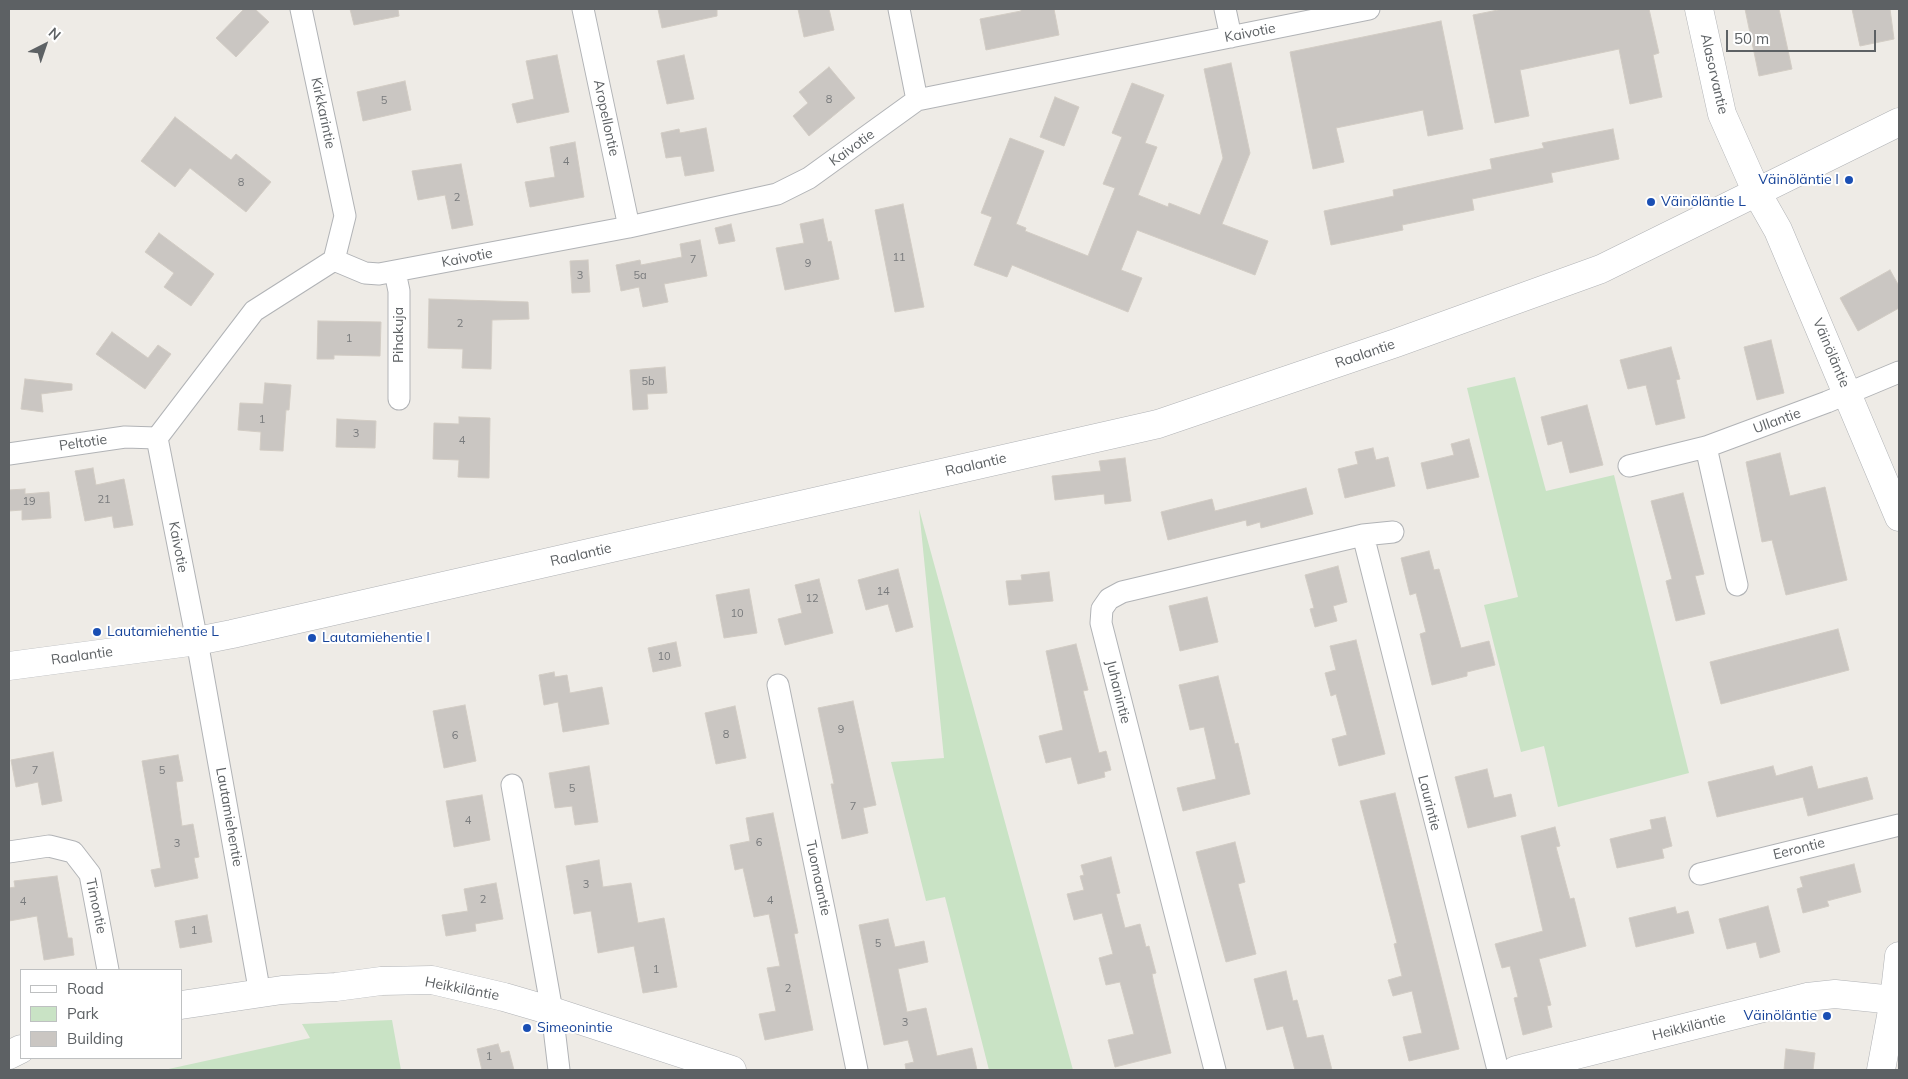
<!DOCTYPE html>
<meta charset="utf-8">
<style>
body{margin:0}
#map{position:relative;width:1908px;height:1079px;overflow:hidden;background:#eeebe6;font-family:Mulish,sans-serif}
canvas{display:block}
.frame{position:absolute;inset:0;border:10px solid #5d6164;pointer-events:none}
.legend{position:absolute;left:20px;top:969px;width:162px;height:90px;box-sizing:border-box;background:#fff;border:1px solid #bec0c1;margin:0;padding:6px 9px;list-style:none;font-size:15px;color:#5d6164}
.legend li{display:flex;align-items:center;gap:10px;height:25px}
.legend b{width:25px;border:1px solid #bec0c1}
.north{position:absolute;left:20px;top:20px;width:50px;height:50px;-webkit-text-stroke:4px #fff;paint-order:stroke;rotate:41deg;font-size:14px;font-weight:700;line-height:20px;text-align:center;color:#5d6164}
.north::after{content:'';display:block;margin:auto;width:18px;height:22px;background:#5d6164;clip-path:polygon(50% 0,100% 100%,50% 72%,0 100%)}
.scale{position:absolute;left:1726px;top:30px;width:150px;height:22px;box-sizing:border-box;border:2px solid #5d6164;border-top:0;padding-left:6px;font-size:15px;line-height:18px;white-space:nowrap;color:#5d6164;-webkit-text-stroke:4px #fff;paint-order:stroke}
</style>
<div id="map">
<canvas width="1908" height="1079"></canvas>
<div class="frame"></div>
<ul class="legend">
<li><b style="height:6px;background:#fff"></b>Road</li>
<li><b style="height:14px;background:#c9e3c5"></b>Park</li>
<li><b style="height:14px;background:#cac6c2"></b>Building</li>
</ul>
<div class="north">N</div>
<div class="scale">50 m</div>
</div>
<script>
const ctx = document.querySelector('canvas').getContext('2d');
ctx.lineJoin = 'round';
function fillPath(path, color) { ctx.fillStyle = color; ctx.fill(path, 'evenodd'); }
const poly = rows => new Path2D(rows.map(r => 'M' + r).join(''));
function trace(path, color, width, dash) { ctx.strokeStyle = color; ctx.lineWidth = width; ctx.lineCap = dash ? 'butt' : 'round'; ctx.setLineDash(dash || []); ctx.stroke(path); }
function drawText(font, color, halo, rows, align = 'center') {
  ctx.font = font + ' Mulish,sans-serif'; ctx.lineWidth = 4; ctx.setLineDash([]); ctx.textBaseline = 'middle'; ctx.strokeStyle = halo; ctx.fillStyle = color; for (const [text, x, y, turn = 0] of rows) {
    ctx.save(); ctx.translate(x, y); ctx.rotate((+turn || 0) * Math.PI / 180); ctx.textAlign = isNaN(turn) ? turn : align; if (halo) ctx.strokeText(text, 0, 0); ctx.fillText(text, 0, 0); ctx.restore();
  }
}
fillPath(poly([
 [1515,377,1546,491,1614,475,1689,773,1558,807,1544,746,1521,752,1484,605,1518,597,1467,388],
 [919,509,1073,1070,989,1070,945,897,926,901,891,762,944,758],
 [392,1020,401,1070,164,1070,310,1038,302,1024]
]), '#c9e3c5');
const building = poly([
 [244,9,255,9,269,22,236,57,216,38,244,9],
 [350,9,398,9,399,16,354,25,350,9],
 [658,9,717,9,717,16,662,28,658,9],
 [798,9,829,9,834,30,804,37,798,9],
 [1021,9,1054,9,1059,35,986,50,980,19,1021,11,1021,9],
 [1503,9,1649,9,1659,53,1653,55,1662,97,1630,104,1619,49,1520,70,1529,116,1495,123,1473,15,1503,9],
 [1745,9,1779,9,1792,69,1759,76,1745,9],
 [1852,9,1890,9,1894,39,1860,46,1852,9],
 [1441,21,1463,129,1428,136,1423,110,1336,128,1344,162,1313,169,1290,52,1441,21],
 [557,55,569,112,517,123,512,104,534,99,526,61,557,55],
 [684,55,694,99,667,104,657,61,684,55],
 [1231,63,1250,153,1222,224,1268,241,1255,275,1137,230,1121,270,1142,278,1128,312,1012,265,1007,277,974,265,992,217,981,213,1010,138,1044,151,1016,224,1026,228,1025,231,1088,256,1115,188,1103,184,1122,137,1112,133,1132,83,1164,95,1145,143,1157,147,1138,195,1168,207,1169,203,1200,215,1223,158,1204,69,1231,63],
 [829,67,855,98,809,136,793,116,808,103,799,92,829,67],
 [405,81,411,110,363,121,357,92,405,81],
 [1055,97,1079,107,1064,146,1040,137,1055,97],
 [175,117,231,160,236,154,271,182,246,212,190,168,175,187,141,161,175,117],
 [706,128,714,171,685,176,681,156,666,158,661,133,679,129,680,133,706,128],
 [1613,129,1619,159,1551,173,1553,182,1472,199,1474,210,1402,225,1403,230,1331,245,1324,211,1394,196,1393,190,1492,169,1490,159,1544,148,1542,143,1613,129],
 [575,142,584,197,530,207,525,182,555,177,550,147,575,142],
 [461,164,473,225,452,229,445,195,418,200,412,171,461,164],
 [903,204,924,307,895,312,875,210,903,204],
 [823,219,828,242,831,241,839,279,785,290,776,248,804,243,800,224,823,219],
 [731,224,735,241,719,244,715,228,731,224],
 [159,233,214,274,191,306,164,287,174,273,145,252,159,233],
 [700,240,707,276,664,284,668,302,643,307,639,287,621,291,616,265,640,260,641,265,682,257,680,244,700,240],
 [588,260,590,292,572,293,570,261,588,260],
 [1890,270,1899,286,1899,308,1858,331,1840,298,1890,270],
 [429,299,528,302,529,319,492,320,491,369,462,368,463,349,428,348,429,299],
 [318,321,381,322,380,356,334,355,334,359,317,359,318,321],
 [112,332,148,358,158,345,171,354,145,389,96,354,112,332],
 [1771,340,1784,393,1757,400,1744,347,1771,340],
 [1671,347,1680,379,1676,380,1685,418,1656,425,1646,385,1628,389,1620,360,1671,347],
 [665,367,667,393,647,394,648,409,633,410,630,370,665,367],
 [25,379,72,384,72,390,41,394,43,412,21,409,25,379],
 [265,383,291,385,289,410,286,410,283,451,260,450,261,432,238,430,240,403,263,404,265,383],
 [1587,405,1603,465,1570,473,1562,441,1548,445,1541,417,1587,405],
 [459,417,490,418,489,478,458,477,459,460,433,459,434,423,459,424,459,417],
 [337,419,376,421,375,448,336,447,337,419],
 [1469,439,1479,477,1427,489,1421,463,1454,455,1451,444,1469,439],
 [1373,448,1376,460,1388,457,1395,486,1345,498,1338,469,1358,464,1355,452,1373,448],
 [1780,453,1790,496,1825,487,1847,580,1786,595,1772,540,1762,542,1746,462,1780,453],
 [1125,458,1131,501,1105,504,1104,494,1055,500,1052,476,1101,471,1099,461,1125,458],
 [93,468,96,485,124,479,133,525,114,528,112,516,85,521,75,471,93,468],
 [1306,488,1313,514,1261,528,1260,522,1247,526,1246,520,1168,540,1161,512,1212,499,1215,511,1306,488],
 [25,489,25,494,49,492,51,518,22,520,22,510,9,511,9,490,25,489],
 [1683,493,1704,574,1695,576,1705,614,1676,621,1666,581,1672,579,1651,501,1683,493],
 [1429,551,1434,570,1439,569,1461,648,1489,641,1495,665,1467,672,1467,676,1432,685,1420,634,1426,632,1416,593,1410,595,1401,558,1429,551],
 [1338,566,1347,602,1333,606,1337,621,1315,627,1310,609,1314,608,1305,575,1338,566],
 [898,569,913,627,896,632,888,604,866,610,858,580,898,569],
 [1049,572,1053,601,1009,605,1006,581,1022,580,1021,575,1049,572],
 [819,579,833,633,785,645,778,619,802,613,795,585,819,579],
 [749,589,757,633,724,638,716,595,749,589],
 [1207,597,1218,642,1180,651,1169,606,1207,597],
 [1838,629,1849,670,1721,704,1710,662,1838,629],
 [1356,640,1385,754,1339,766,1332,739,1347,735,1336,694,1331,696,1325,673,1336,670,1330,646,1356,640],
 [676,642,681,666,653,672,648,648,676,642],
 [1076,644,1088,690,1083,691,1099,753,1106,751,1111,770,1104,772,1105,777,1078,784,1071,757,1046,763,1039,736,1063,730,1046,651,1076,644],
 [554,672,555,677,567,675,570,693,602,687,609,724,563,732,558,702,544,705,539,675,554,672],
 [1218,676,1235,744,1238,743,1250,794,1183,811,1177,788,1216,779,1204,727,1190,730,1179,685,1218,676],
 [853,701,876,805,863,808,868,833,842,839,831,784,834,784,818,708,853,701],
 [465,705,476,761,444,768,433,711,465,705],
 [735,706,746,758,716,764,705,713,735,706],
 [53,752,62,801,42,805,38,782,16,787,11,760,53,752],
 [178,755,183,781,176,782,182,826,193,824,199,857,194,858,198,878,155,887,151,870,161,868,142,761,178,755],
 [589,766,598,822,575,825,572,806,555,808,549,773,589,766],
 [1773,766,1776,776,1812,766,1818,789,1867,777,1873,799,1808,816,1803,797,1717,817,1708,782,1773,766],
 [1487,769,1494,798,1511,794,1516,816,1468,828,1455,777,1487,769],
 [1395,793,1459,1049,1409,1061,1403,1037,1422,1033,1412,991,1393,996,1388,980,1402,976,1394,944,1397,943,1360,801,1395,793],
 [482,795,490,840,454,847,446,801,482,795],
 [773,813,798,933,794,934,813,1030,765,1040,759,1014,776,1011,767,968,780,966,769,914,754,917,743,868,735,870,730,845,750,841,746,818,773,813],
 [1665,817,1672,846,1662,849,1664,858,1617,868,1610,839,1652,829,1650,820,1665,817],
 [1555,827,1560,846,1556,847,1570,899,1574,898,1586,946,1539,959,1551,1005,1547,1006,1552,1027,1523,1035,1514,998,1518,997,1510,966,1502,968,1495,944,1543,931,1521,836,1555,827],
 [1235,842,1245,882,1238,884,1256,954,1226,962,1196,852,1235,842],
 [1111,857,1120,893,1116,894,1125,928,1140,924,1146,947,1149,946,1156,973,1152,974,1154,984,1171,1053,1115,1067,1108,1040,1134,1034,1120,982,1106,985,1099,958,1113,954,1102,913,1074,920,1067,894,1084,890,1080,876,1084,875,1081,865,1111,857],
 [599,860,603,887,631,883,638,923,664,918,677,987,643,993,634,946,598,953,591,911,574,914,566,866,599,860],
 [1854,864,1861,892,1827,901,1829,906,1803,913,1797,889,1803,887,1800,877,1854,864],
 [57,876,68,938,72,938,74,955,44,960,37,916,9,921,9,888,15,887,14,881,57,876],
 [496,883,503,919,475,924,476,931,446,936,442,915,468,911,464,889,496,883],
 [1768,906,1780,952,1760,958,1756,942,1727,949,1719,919,1768,906],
 [1675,907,1677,914,1688,911,1694,933,1636,947,1629,918,1675,907],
 [207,915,212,942,180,948,175,921,207,915],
 [888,919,895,947,924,941,928,962,898,969,907,1012,926,1008,937,1056,972,1048,977,1070,906,1070,905,1064,914,1062,908,1040,884,1045,859,925,888,919],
 [1286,971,1293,1001,1297,1000,1307,1038,1323,1035,1332,1070,1295,1070,1283,1026,1267,1030,1254,979,1286,971],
 [498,1044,501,1053,509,1051,514,1070,482,1070,477,1049,498,1044],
 [1786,1049,1815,1053,1813,1070,1784,1070,1786,1049]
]);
fillPath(building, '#cac6c2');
trace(building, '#d2ccc4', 1);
const minor = poly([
 [583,9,629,227],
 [899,9,917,100],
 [1225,9,1231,37],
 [334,260,365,273,379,274,629,227,777,194,809,178,917,100,1369,9],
 [395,272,399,291,399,399],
 [1706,447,1737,585],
 [9,454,125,437,157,438],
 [1629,466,1706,447,1827,402,1899,372],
 [1363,535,1498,1070],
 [778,685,857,1070],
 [512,785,552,1011,559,1070],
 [9,852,49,846,73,852,90,874,108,970],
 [1700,874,1899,825],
 [260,994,197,641,157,438,254,311,334,260,345,216,301,9],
 [1215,1070,1101,623,1102,609,1109,599,1122,592,1363,535,1393,532]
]);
const tertiary = poly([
 [1699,9,1722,114,1757,193,1778,230,1899,517],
 [9,666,197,641,232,634,1158,424,1396,343,1601,269,1899,122],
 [181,1005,282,990,336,987,381,981,432,980,504,997,552,1011,732,1070],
 [9,1055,21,1049],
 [1516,1070,1807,997,1835,994,1894,1000],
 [1881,1070,1894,1000,1899,956]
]);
trace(minor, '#b1b3b6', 23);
trace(tertiary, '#b1b3b6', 29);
trace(minor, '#fff', 21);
trace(tertiary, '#fff', 28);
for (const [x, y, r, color] of [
 [1849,180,5,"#1a4fb4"],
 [1651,202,5,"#1a4fb4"],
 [97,632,5,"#1a4fb4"],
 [312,638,5,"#1a4fb4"],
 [1827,1016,5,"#1a4fb4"],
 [527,1028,5,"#1a4fb4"]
]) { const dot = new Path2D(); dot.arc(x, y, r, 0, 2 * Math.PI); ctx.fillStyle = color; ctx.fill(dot); trace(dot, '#fff', 2); }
drawText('11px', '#787a7c', null, [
 ["8",829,100],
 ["5",384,101],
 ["4",566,162],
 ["8",241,183],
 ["2",457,198],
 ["11",899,258],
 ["7",693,260],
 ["9",808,264],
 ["3",580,276],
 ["5a",640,276],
 ["2",460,324],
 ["1",349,339],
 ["5b",648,382],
 ["1",262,420],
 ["3",356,434],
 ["4",462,441],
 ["21",104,500],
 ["19",29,502],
 ["14",883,592],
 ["12",812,599],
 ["10",737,614],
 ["10",664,657],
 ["9",841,730],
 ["8",726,735],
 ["6",455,736],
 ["7",35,771],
 ["5",162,771],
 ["5",572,789],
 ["7",853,807],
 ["4",468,821],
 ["6",759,843],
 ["3",177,844],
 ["3",586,885],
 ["2",483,900],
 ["4",770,901],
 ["4",23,902],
 ["1",194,931],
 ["5",878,944],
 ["1",656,970],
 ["2",788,989],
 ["3",905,1023],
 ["1",489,1057]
]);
drawText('14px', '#5d6164', '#fff', [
 ["Kaivotie",1250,33,-11],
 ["Alasorvantie",1714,74,77],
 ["Kirkkarintie",323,113,78],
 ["Aropellontie",606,118,78],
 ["Kaivotie",852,148,-36],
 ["Kaivotie",467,258,-11],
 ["Pihakuja",399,335,-90],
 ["Väinöläntie",1831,353,67],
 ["Raalantie",1365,354,-19],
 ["Ullantie",1777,421,-20],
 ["Peltotie",83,443,-8],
 ["Raalantie",976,465,-13],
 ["Kaivotie",178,547,79],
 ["Raalantie",581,555,-13],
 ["Raalantie",82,656,-8],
 ["Juhanintie",1118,692,76],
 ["Laurintie",1429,803,76],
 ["Lautamiehentie",229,817,80],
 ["Eerontie",1799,849,-14],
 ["Tuomaantie",818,878,78],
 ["Timontie",96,906,78],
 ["Heikkiläntie",462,989,11],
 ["Heikkiläntie",1689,1027,-14]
]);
drawText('14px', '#164399', '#fff', [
 ["Väinöläntie I",1839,180,"right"],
 ["Väinöläntie L",1661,202],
 ["Lautamiehentie L",107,632],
 ["Lautamiehentie I",322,638],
 ["Väinöläntie",1817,1016,"right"],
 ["Simeonintie",537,1028]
], 'left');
</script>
